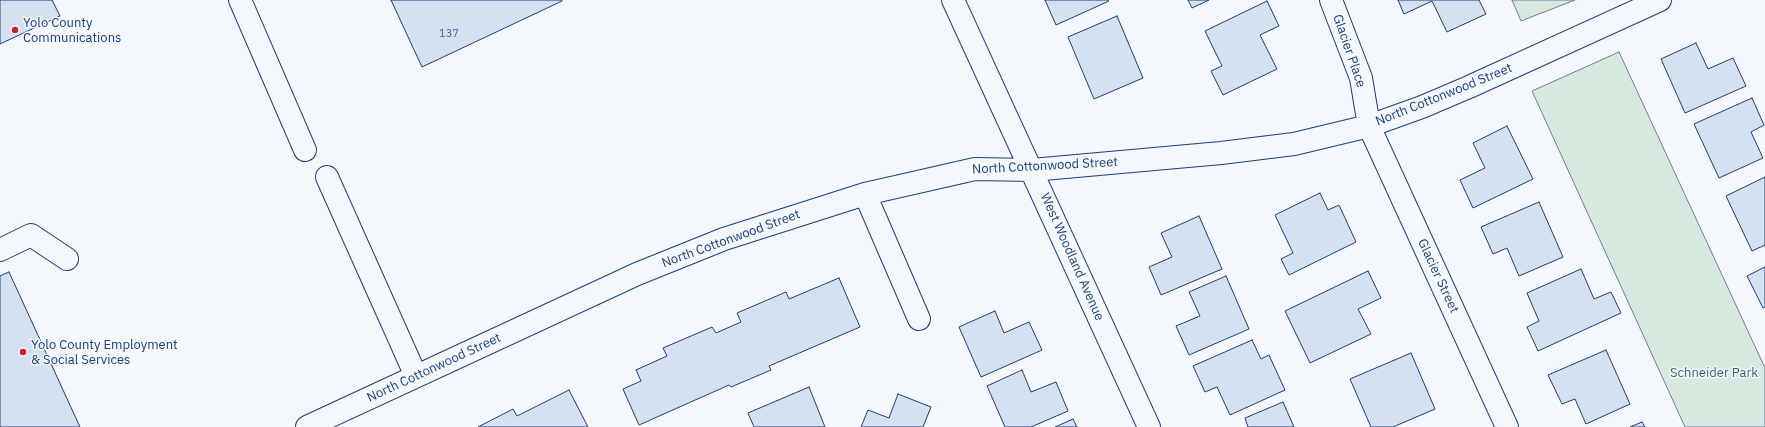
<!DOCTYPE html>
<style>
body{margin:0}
canvas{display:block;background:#f4f7fb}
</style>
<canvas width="1765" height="427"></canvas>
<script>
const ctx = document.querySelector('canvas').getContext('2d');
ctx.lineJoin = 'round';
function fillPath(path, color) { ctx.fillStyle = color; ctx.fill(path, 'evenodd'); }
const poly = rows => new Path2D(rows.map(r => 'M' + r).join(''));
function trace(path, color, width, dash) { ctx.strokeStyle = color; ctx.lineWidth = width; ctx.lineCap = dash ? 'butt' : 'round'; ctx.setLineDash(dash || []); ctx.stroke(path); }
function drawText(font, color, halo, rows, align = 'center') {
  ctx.font = font + ' "IBM Plex Sans",sans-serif'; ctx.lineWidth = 3; ctx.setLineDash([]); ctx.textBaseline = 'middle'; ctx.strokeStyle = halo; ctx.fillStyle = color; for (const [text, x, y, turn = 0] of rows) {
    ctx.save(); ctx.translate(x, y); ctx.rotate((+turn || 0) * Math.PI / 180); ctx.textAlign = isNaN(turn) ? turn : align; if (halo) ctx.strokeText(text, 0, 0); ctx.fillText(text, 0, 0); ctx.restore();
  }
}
const green = poly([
 [1512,0,1575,0,1521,21,1512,0],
 [1619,52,1765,368,1765,427,1685,427,1532,91,1619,52]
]);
fillPath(green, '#d7e8df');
trace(green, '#687fa3', 1);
const building = poly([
 [0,0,52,0,60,16,0,44,0,0],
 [391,0,562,0,562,1,422,67,391,0],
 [1045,0,1108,0,1109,1,1056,25,1045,0],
 [1188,0,1209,0,1192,8,1188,0],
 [1398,0,1479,0,1486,14,1447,32,1432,1,1404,14,1398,0],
 [1267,1,1279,26,1260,35,1277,69,1223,95,1211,71,1222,66,1205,31,1267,1],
 [1117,16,1143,78,1094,99,1068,37,1117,16],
 [1696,43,1708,69,1733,58,1746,86,1685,113,1661,59,1696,43],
 [1752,98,1764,125,1751,132,1763,158,1719,178,1694,124,1752,98],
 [1507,126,1533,179,1473,208,1460,180,1485,168,1473,143,1507,126],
 [1765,177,1765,245,1752,251,1726,196,1765,177],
 [1320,193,1328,210,1339,205,1356,242,1289,275,1281,259,1293,253,1275,215,1320,193],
 [1539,202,1563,257,1519,276,1507,248,1493,254,1481,227,1539,202],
 [1199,216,1222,269,1161,295,1149,267,1172,257,1161,233,1199,216],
 [1765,267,1765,307,1763,308,1747,276,1765,267],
 [1581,269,1594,299,1611,292,1621,313,1538,351,1527,327,1539,321,1527,293,1581,269],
 [1368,271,1381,298,1358,309,1371,334,1310,363,1285,311,1368,271],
 [9,272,80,427,0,427,0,276,9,272],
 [1226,276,1249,329,1189,355,1176,326,1200,316,1189,292,1226,276],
 [839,278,860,327,769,366,771,370,731,387,729,385,639,425,623,389,641,381,636,370,667,356,663,348,712,327,716,333,741,322,737,313,786,292,789,299,839,278],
 [995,311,1004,333,1029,322,1042,350,981,377,959,327,995,311],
 [1252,340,1261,359,1269,355,1285,390,1230,415,1217,387,1205,392,1193,366,1252,340],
 [1606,350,1630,404,1586,424,1575,399,1562,404,1548,375,1606,350],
 [1411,353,1435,409,1393,427,1371,427,1350,379,1411,353],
 [1022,370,1031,392,1056,382,1068,411,1031,427,1005,427,987,386,1022,370],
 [809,387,825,427,754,427,748,413,809,387],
 [569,390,588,427,478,427,513,409,517,416,569,390],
 [898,394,931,407,923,427,861,427,868,410,889,418,898,394],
 [1283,402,1294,427,1248,427,1245,418,1283,402],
 [1073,419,1077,427,1055,427,1073,419],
 [1642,422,1645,427,1630,427,1642,422]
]);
fillPath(building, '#d5e0f0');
trace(building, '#1d3f73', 1);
const minor = poly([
 [240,0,305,150],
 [953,0,1149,427],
 [1331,0,1361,78,1369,126,1507,427],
 [327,177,416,376],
 [865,194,919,319],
 [0,250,31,235,67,259],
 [307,427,637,274,724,239,865,194,975,169,1032,170,1221,153,1294,144,1369,126,1422,107,1469,87,1660,0]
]);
trace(minor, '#1d3f73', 24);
trace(minor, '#f4f7fb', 22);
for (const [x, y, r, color] of [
 [15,30,4,"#c62828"],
 [23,352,4,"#c62828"]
]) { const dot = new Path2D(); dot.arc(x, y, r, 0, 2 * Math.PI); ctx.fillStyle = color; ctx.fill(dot); trace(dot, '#f4f7fb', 1.5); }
drawText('11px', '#4b6792', null, [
 ["137",449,34]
]);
drawText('13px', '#1d3f73', '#f4f7fb', [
 ["Yolo County",23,23],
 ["Communications",23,38],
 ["Yolo County Employment",31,345],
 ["& Social Services",31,360]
], 'left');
drawText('13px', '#1d3f73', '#f4f7fb', [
 ["Glacier Place",1349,51,71],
 ["North Cottonwood Street",1444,95,-22],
 ["North Cottonwood Street",1045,166,-3],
 ["North Cottonwood Street",731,239,-20],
 ["West Woodland Avenue",1072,257,66],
 ["Glacier Street",1438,276,65],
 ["North Cottonwood Street",434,368,-25]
]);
drawText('13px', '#2c6c60', '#f4f7fb', [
 ["Schneider Park",1714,373]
]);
</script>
